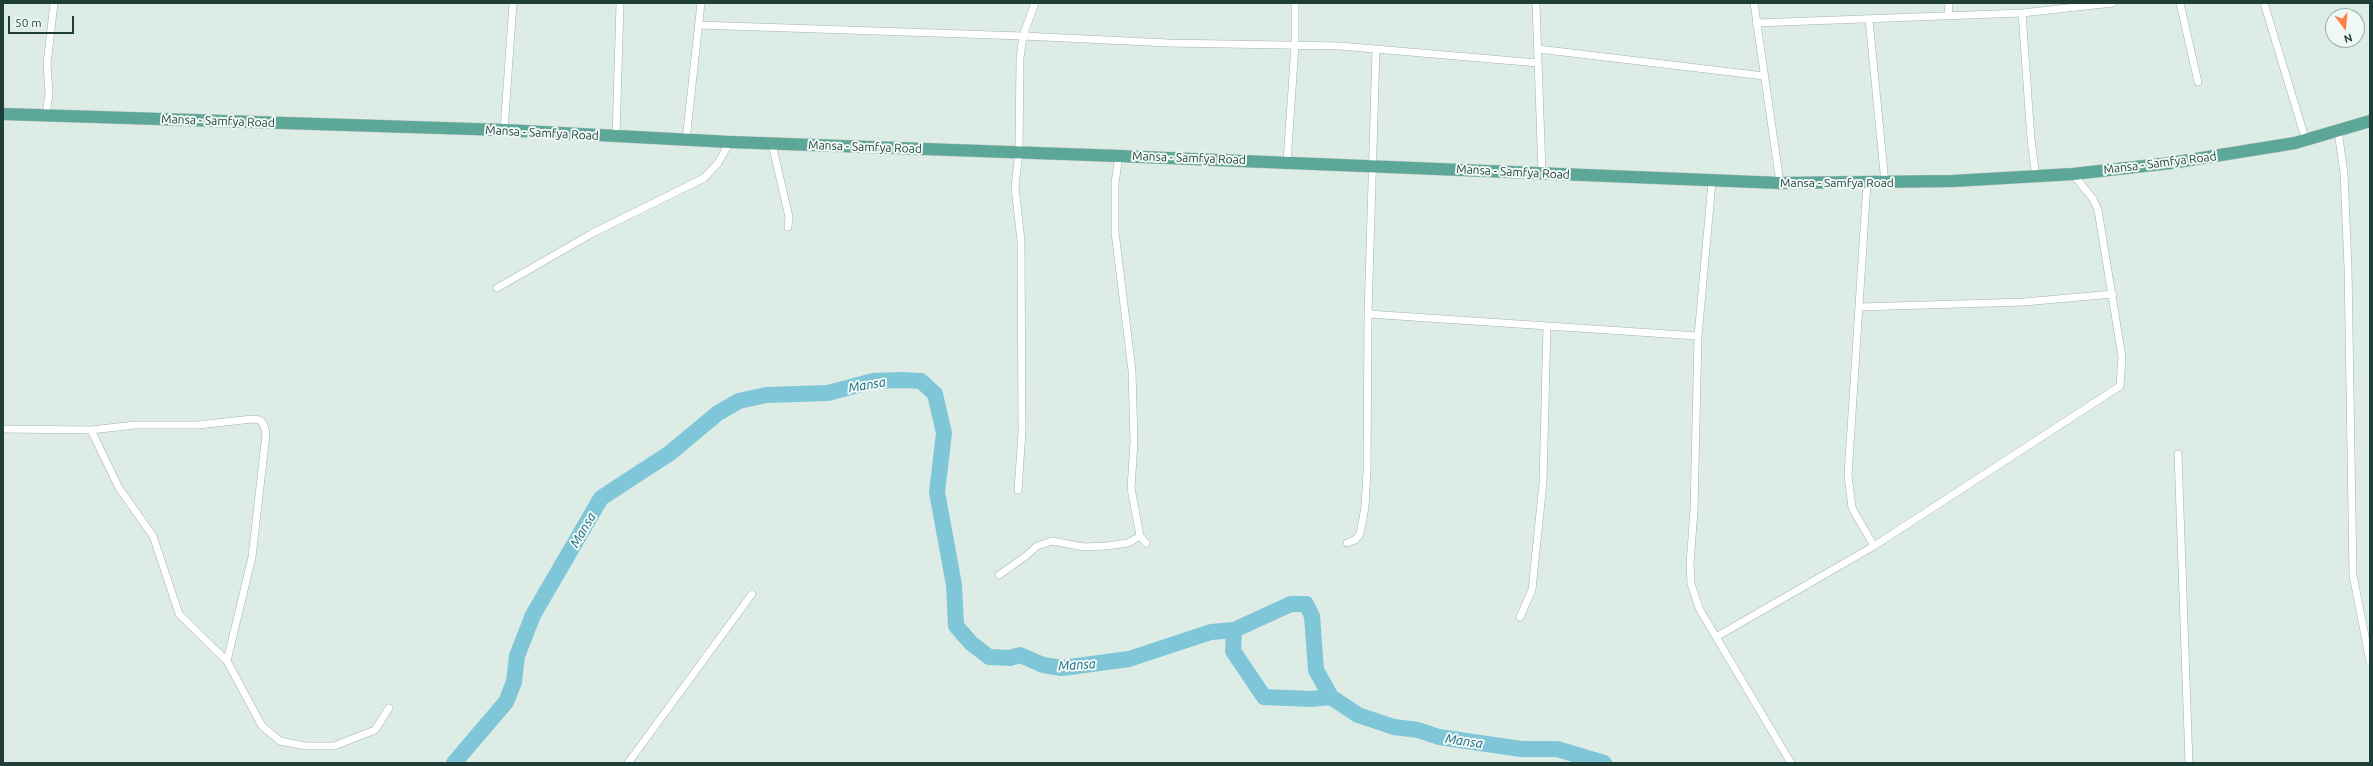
<!DOCTYPE html>
<style>
body{margin:0}
#map{position:relative;width:2373px;height:766px;overflow:hidden;background:#deece6;font-family:Ubuntu,sans-serif}
canvas{display:block}
.frame{position:absolute;inset:0;border:4px solid #1e3e37;pointer-events:none}
.north{position:absolute;left:2325px;top:8px;width:40px;height:40px;box-sizing:border-box;background:#eff8f4;border:1px solid #9baea8;border-radius:50%;rotate:164deg;font-size:11px;font-weight:700;line-height:16px;text-align:center;color:#1e3e37}
.north::after{content:'';display:block;margin:auto;width:14px;height:18px;background:#ff7f49;clip-path:polygon(50% 0,100% 100%,50% 72%,0 100%)}
.scale{position:absolute;left:8px;top:16px;width:66px;height:18px;box-sizing:border-box;border:2px solid #1e3e37;border-top:0;padding-left:5px;font-size:12px;line-height:14px;white-space:nowrap;color:#1e3e37;-webkit-text-stroke:3px #eff8f4;paint-order:stroke}
</style>
<div id="map">
<canvas width="2373" height="766"></canvas>
<div class="frame"></div>
<div class="north">N</div>
<div class="scale">50 m</div>
</div>
<script>
const ctx = document.querySelector('canvas').getContext('2d');
ctx.lineJoin = 'round';
const poly = rows => new Path2D(rows.map(r => 'M' + r).join(''));
function trace(path, color, width, dash) { ctx.strokeStyle = color; ctx.lineWidth = width; ctx.lineCap = dash ? 'butt' : 'round'; ctx.setLineDash(dash || []); ctx.stroke(path); }
function drawText(font, color, halo, rows, align = 'center') {
  ctx.font = font + ' Ubuntu,sans-serif'; ctx.lineWidth = 4; ctx.setLineDash([]); ctx.textBaseline = 'middle'; ctx.strokeStyle = halo; ctx.fillStyle = color; for (const [text, x, y, turn = 0] of rows) {
    ctx.save(); ctx.translate(x, y); ctx.rotate((+turn || 0) * Math.PI / 180); ctx.textAlign = isNaN(turn) ? turn : align; if (halo) ctx.strokeText(text, 0, 0); ctx.fillText(text, 0, 0); ctx.restore();
  }
}
trace(poly([
 [1234,630,1233,651,1264,697,1311,699,1331,697],
 [454,763,506,702,514,682,517,656,533,615,601,498,670,453,718,413,739,401,766,395,828,393,873,381,902,380,921,381,935,394,944,433,937,492,954,585,956,626,971,643,989,657,1010,658,1020,655,1043,665,1062,668,1129,659,1211,632,1234,630,1291,604,1306,604,1312,616,1316,670,1331,697,1358,715,1394,727,1418,730,1439,737,1521,749,1557,749,1604,763]
]), '#7fc6d8', 16);
const minor = poly([
 [1536,3,1542,173],
 [1754,3,1780,183],
 [2180,3,2198,82],
 [2264,3,2306,141],
 [2022,13,2031,139,2036,178],
 [1948,15,1949,3],
 [1869,19,1885,183],
 [1756,23,2022,13,2113,3],
 [699,25,1023,36,1168,43,1340,46,1538,63],
 [1538,49,1764,76],
 [46,115,49,94,47,64,54,3],
 [504,130,513,3],
 [2338,131,2344,173,2348,267,2353,575,2370,662],
 [616,137,620,3],
 [686,140,701,3],
 [772,144,789,217,788,227],
 [1119,156,1115,183,1115,232,1132,371,1134,442,1131,488,1140,536,1146,543],
 [1287,162,1295,45,1295,3],
 [1712,182,1698,336,1694,510,1690,564,1691,584,1700,610,1791,763],
 [1867,183,1848,475,1852,508,1874,546],
 [497,288,591,234,704,178,718,163,730,142],
 [1860,307,2024,302,2113,294],
 [1368,314,1698,336],
 [3,429,91,430,135,425,198,425,252,419,260,420,264,425,266,434,252,557,227,661],
 [91,430,119,488,153,536,179,614,227,661,262,726,280,741,305,746,334,746,375,730,389,708],
 [2178,454,2189,763],
 [1018,490,1022,432,1021,241,1015,187,1019,152,1020,58,1023,36,1035,3],
 [1347,543,1355,540,1360,534,1365,507,1367,471,1368,314,1376,50],
 [999,575,1026,556,1037,546,1052,541,1084,547,1106,546,1128,543,1140,536],
 [1520,617,1532,590,1543,483,1547,326],
 [1716,637,1874,546,2120,386,2122,357,2098,210,2093,199,2073,174],
 [628,763,752,594]
]);
const primary = poly([
 [3,114,504,130,730,142,1119,156,1780,183,1953,181,2073,174,2171,163,2295,143,2370,121]
]);
trace(minor, '#a1b4ae', 8);
trace(primary, '#c0c9c7', 13);
trace(minor, '#fff', 7);
trace(primary, '#5da798', 12);
drawText('12px', '#1e3e37', '#eff8f4', [
 ["Mansa - Samfya Road",218,121,2],
 ["Mansa - Samfya Road",542,133,3],
 ["Mansa - Samfya Road",865,147,2],
 ["Mansa - Samfya Road",1189,158,2],
 ["Mansa - Samfya Road",2160,163,-7],
 ["Mansa - Samfya Road",1513,172,3],
 ["Mansa - Samfya Road",1837,183]
]);
drawText('italic 13px', '#116880', '#eff8f4', [
 ["Mansa",867,385,-10],
 ["Mansa",583,530,-60],
 ["Mansa",1077,665,-4],
 ["Mansa",1464,741,8]
]);
</script>
